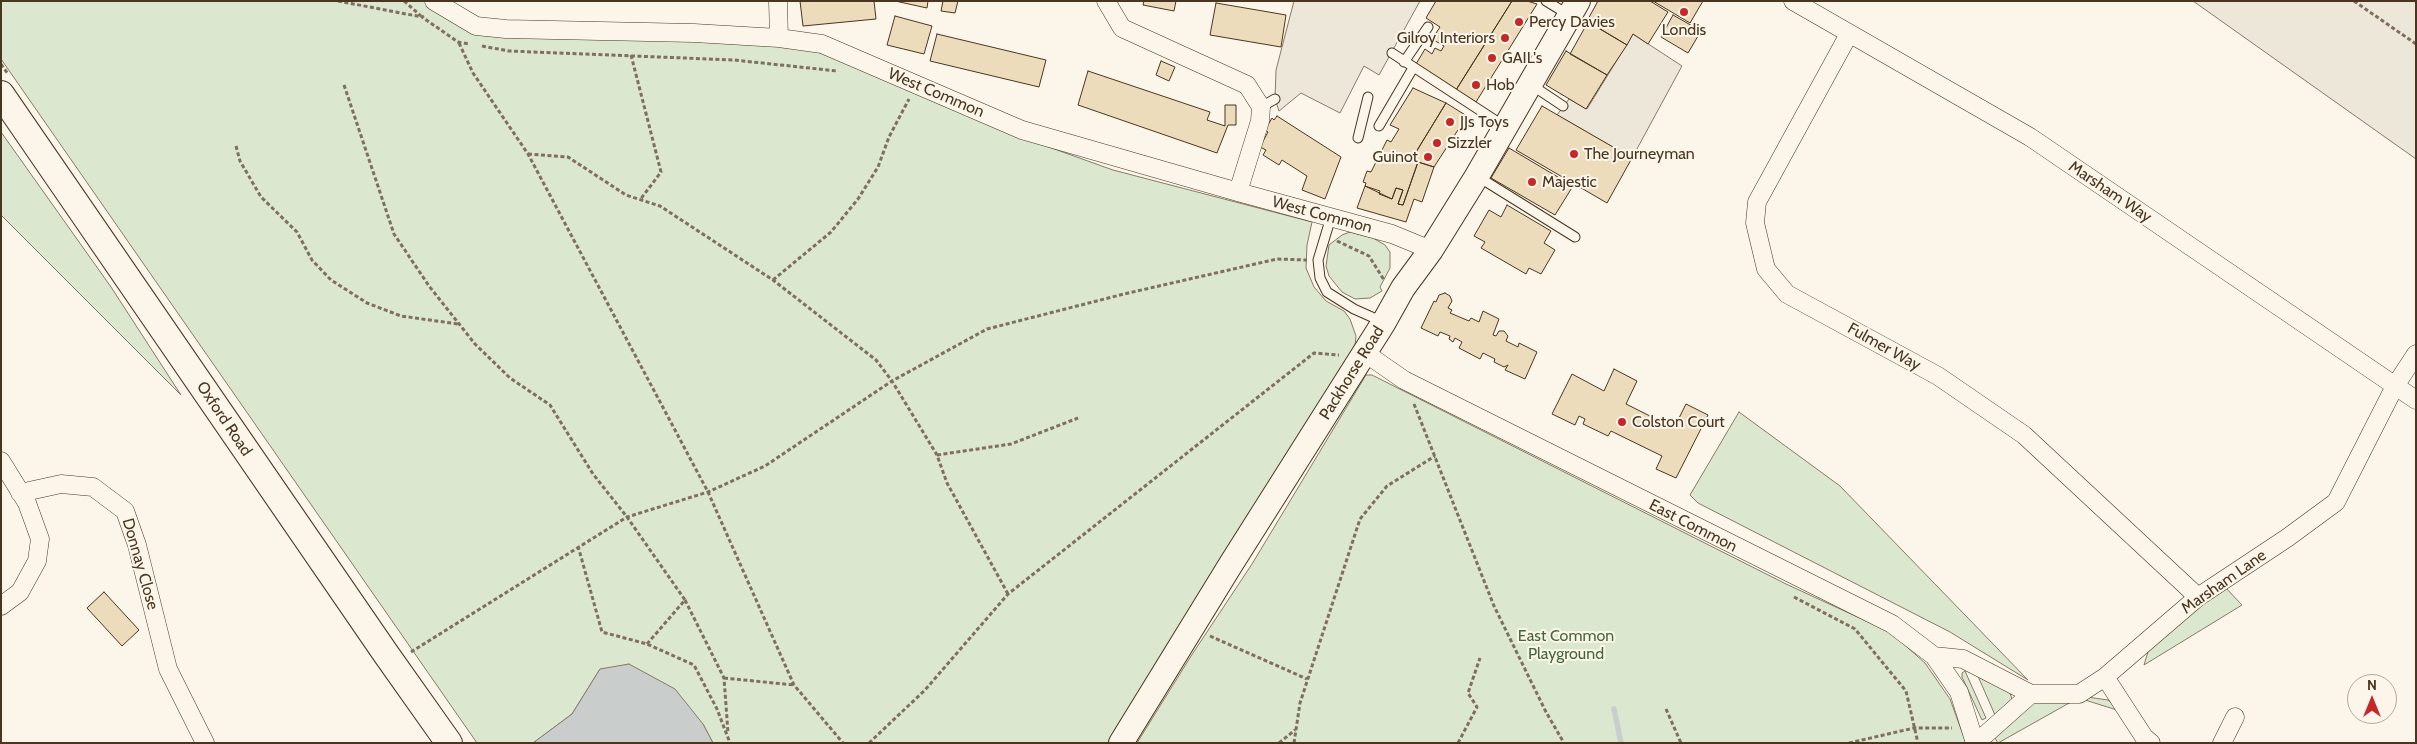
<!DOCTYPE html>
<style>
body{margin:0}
#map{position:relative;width:2417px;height:744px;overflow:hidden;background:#fbf6e9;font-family:Cabin,sans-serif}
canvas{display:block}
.frame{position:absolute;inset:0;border:2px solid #4a3520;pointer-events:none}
.north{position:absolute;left:2347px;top:674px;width:50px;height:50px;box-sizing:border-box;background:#fbf6e9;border:1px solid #b4a999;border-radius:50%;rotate:0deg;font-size:14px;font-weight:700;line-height:20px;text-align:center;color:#4a3520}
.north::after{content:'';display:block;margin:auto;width:18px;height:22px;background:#c62828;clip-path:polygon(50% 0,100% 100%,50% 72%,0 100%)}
</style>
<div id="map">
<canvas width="2417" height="744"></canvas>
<div class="frame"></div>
<div class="north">N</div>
</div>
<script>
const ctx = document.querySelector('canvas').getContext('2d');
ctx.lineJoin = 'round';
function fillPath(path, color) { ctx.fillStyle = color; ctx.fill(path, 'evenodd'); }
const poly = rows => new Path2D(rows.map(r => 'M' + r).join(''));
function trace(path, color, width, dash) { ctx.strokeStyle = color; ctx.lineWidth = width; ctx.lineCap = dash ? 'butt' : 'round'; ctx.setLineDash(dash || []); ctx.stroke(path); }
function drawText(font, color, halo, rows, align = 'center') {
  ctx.font = font + ' Cabin,sans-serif'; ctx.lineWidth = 4; ctx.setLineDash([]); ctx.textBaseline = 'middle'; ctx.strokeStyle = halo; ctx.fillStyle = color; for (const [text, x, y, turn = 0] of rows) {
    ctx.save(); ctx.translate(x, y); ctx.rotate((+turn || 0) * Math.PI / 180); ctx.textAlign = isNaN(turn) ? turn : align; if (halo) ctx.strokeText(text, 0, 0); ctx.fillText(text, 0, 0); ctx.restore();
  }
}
const green = poly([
 [1,1,430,1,446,18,474,32,716,38,814,51,845,61,1018,136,1113,170,1312,222,1307,245,1306,268,1314,287,1326,301,1344,311,1350,319,1356,336,1355,346,1110,743,713,743,703,724,600,669,572,714,533,743,477,743,1,59,1,1],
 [1,132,111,287,181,395,1,215,1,132],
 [1350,232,1373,238,1385,245,1390,252,1390,268,1380,287,1382,291,1370,298,1355,299,1342,292,1329,276,1326,266,1329,245,1342,235,1350,232],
 [1366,375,1372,375,1786,584,1890,632,1925,663,1950,699,1966,743,1137,743,1191,656,1252,564,1366,375],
 [1739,412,1840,486,2028,680,1950,632,1698,503,1690,495,1739,412],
 [2225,587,2242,605,2144,665,2150,645,2225,587],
 [1965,671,1986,718,1982,720,1962,677,1962,673,1965,671],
 [1977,674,2010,693,2012,699,1995,715,1977,674],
 [2087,697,2108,700,2120,711,2085,700,2087,697],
 [2039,699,2071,702,1998,743,1993,735,1999,721,2039,699]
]);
fillPath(green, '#dce7d0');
trace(green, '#887966', 1);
const parking = poly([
 [1294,1,1420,1,1379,75,1364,66,1340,113,1301,93,1279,111,1275,99,1276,70,1294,1],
 [2193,1,2416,1,2416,159,2193,1],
 [1633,34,1682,66,1632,158,1557,115,1569,99,1587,109,1633,34]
]);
fillPath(parking, '#ede7d9');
trace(parking, '#887966', 1);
const water = poly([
 [629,664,675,689,703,724,713,743,533,743,572,714,600,669,629,664]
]);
fillPath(water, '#c9cecd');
trace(water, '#887966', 1);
trace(poly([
 [1614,709,1621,743]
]), '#c9cecd', 5.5);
const building = poly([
 [800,1,874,1,876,19,803,26,800,1],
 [895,1,928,1,927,8,895,1],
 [943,1,958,1,955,13,941,11,943,1],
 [1144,1,1176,1,1174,11,1143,5,1144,1],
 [1436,1,1512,1,1456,90,1416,64,1425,49,1432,54,1435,48,1441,51,1444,46,1432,39,1440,27,1426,18,1436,1],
 [1512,1,1527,1,1537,4,1476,102,1456,90,1512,1],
 [1598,1,1650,1,1668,12,1648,44,1633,34,1627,45,1587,21,1598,1],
 [1653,1,1703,1,1690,23,1653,1],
 [1216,3,1286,15,1281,47,1210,35,1216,3],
 [1673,15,1701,31,1688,53,1661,37,1673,15],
 [895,16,932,26,924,54,887,45,895,16],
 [1588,22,1627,45,1607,75,1570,54,1588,22],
 [937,34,1046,60,1039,87,930,61,937,34],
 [1566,51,1607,75,1586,109,1546,85,1566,51],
 [1161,61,1175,67,1169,81,1156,75,1161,61],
 [1088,71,1210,112,1207,120,1225,126,1225,105,1236,105,1236,125,1228,125,1217,153,1078,105,1088,71],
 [1413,88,1446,103,1413,157,1418,162,1403,205,1398,204,1403,190,1396,188,1392,199,1379,194,1380,191,1365,186,1366,183,1363,182,1367,171,1371,172,1387,140,1391,142,1399,129,1390,125,1413,88],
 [1446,103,1467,116,1434,167,1418,162,1413,157,1446,103],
 [1542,106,1632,158,1607,203,1516,150,1542,106],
 [1277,116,1341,157,1325,199,1302,190,1307,176,1282,160,1279,165,1263,155,1266,150,1260,147,1268,132,1265,130,1272,118,1274,120,1277,116],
 [1509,148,1573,186,1555,215,1491,178,1509,148],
 [1418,162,1434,167,1422,202,1414,199,1406,222,1357,208,1365,186,1392,199,1396,188,1403,190,1398,204,1403,205,1418,162],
 [1507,205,1551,231,1544,243,1555,250,1541,274,1529,268,1526,274,1481,248,1485,242,1474,236,1489,210,1501,217,1507,205],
 [1445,293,1450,296,1452,301,1448,308,1452,310,1450,313,1469,321,1471,318,1479,322,1483,311,1499,319,1493,335,1496,336,1499,331,1504,331,1508,336,1506,341,1518,347,1519,343,1537,352,1525,379,1505,370,1508,365,1504,367,1494,362,1495,359,1483,353,1480,359,1459,348,1462,342,1455,338,1453,342,1449,339,1450,336,1440,332,1438,336,1421,328,1434,301,1436,302,1439,295,1445,293],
 [1614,369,1637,381,1626,404,1674,428,1686,404,1708,415,1676,478,1656,469,1662,456,1611,431,1608,436,1583,424,1585,419,1579,416,1575,425,1552,414,1572,374,1604,391,1614,369],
 [104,592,139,630,122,646,87,608,104,592]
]);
fillPath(building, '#ecdcbc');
trace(building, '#4a3520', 1);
const service = poly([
 [1546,1,1569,15],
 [1392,53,1504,126],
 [1404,62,1428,27],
 [1530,84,1563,106],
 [1261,107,1275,99],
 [1379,126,1413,68],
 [1358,138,1368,97],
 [1477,176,1575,237],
 [1331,217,1318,260,1320,278,1327,292,1354,309,1383,322]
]);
const minor = poly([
 [434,1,476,26,506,29,694,33,779,38,822,44,1022,130,1238,192,1392,234,1431,250],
 [778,1,779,38],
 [1106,1,1122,28,1247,85,1261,107,1260,121,1238,192],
 [1793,1,2030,137,2416,400],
 [1849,34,1757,202,1755,223,1766,269,1787,294,1938,376,2024,435,2198,597],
 [1365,353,1404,380,1892,624,1934,656,1959,692,1975,743],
 [1,461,27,503,40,539,37,561,20,592,1,606],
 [20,493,61,484,93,487,125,511,137,545,168,669,205,743],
 [1934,656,1963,659,2031,694],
 [2105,677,2144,737,2151,743],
 [1976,743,2031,694,2079,694,2105,677,2198,597,2287,538,2336,502,2395,386,2416,354],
 [2222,743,2235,717]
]);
const secondary = poly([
 [1121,743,1231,564,1384,322,1403,288,1431,250,1477,176,1578,1]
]);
const primary = poly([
 [1,94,386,654,449,743]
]);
trace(service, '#4a3520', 11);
trace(minor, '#4a3520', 19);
trace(secondary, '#4a3520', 26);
trace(primary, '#4a3520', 28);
trace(poly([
 [338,1,422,17],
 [404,1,421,16],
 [2354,1,2416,44],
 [424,16,422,17,458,42,469,44],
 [459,43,473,73,528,154,708,492,794,685,843,743],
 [482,46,509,51,734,60,837,71],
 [631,55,661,172,640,200],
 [1,64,8,74],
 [344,85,394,234,429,286,475,344,510,378,550,405,593,474,627,517,685,600,647,644],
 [236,146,240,161,261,197,297,232,312,260,331,280,367,303,401,316,458,324],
 [528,154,568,157,626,195,660,206,773,280,876,360,892,381,937,455,947,483,1008,594],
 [1337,241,1369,256,1384,280],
 [773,280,831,232,858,199,878,167,889,137,909,99],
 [1414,404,1494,606,1546,712,1564,743],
 [937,455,1011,444,1078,418],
 [578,546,602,632,647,644,694,665,717,709,730,743],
 [1794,597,1855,629,1906,691,1918,743],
 [685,600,724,678,728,733],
 [1210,636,1307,679],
 [411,652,627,517,708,492,765,466,892,381,987,329,1124,294,1277,259,1307,260],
 [724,678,794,685],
 [1666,709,1681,743],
 [869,743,925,690,1008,594,1314,353,1339,355],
 [1279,743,1295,730],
 [1294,743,1300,703,1360,519,1387,486,1435,456],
 [1458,743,1477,707,1468,693,1480,658],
 [1849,743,1914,728,1952,728]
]), '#7f6f5c', 3, [4, 2.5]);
trace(service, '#fbf6e9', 9);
trace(minor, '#fbf6e9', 18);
trace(secondary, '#fbf6e9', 24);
trace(primary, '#fbf6e9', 26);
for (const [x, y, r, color] of [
 [1684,12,5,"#c62828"],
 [1519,22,5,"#c62828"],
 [1505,38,5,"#c62828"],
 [1492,58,5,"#c62828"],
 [1476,85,5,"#c62828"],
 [1450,122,5,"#c62828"],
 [1437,143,5,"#c62828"],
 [1574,154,5,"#c62828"],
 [1428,157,5,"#c62828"],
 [1532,182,5,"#c62828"],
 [1622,422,5,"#c62828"]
]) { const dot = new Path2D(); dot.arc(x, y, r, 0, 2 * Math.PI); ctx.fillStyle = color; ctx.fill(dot); trace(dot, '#fbf6e9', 2); }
drawText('16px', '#4a3520', '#fbf6e9', [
 ["Percy Davies",1529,22],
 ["Londis",1684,30,"center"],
 ["Gilroy Interiors",1495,38,"right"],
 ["GAIL's",1502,58],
 ["Hob",1486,85],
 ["JJs Toys",1460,122],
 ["Sizzler",1447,143],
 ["The Journeyman",1584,154],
 ["Guinot",1418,157,"right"],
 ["Majestic",1542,182],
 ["Colston Court",1632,422]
], 'left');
drawText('16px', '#4a3520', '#fbf6e9', [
 ["West Common",936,93,23],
 ["Marsham Way",2110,192,34],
 ["West Common",1322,215,15],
 ["Fulmer Way",1884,347,29],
 ["Packhorse Road",1352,373,-58],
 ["Oxford Road",224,419,56],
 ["East Common",1693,526,27],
 ["Donnay Close",140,564,74],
 ["Marsham Lane",2224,582,-35]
]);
drawText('16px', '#436837', '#fbf6e9', [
 ["East Common",1566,636],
 ["Playground",1566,654]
]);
</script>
